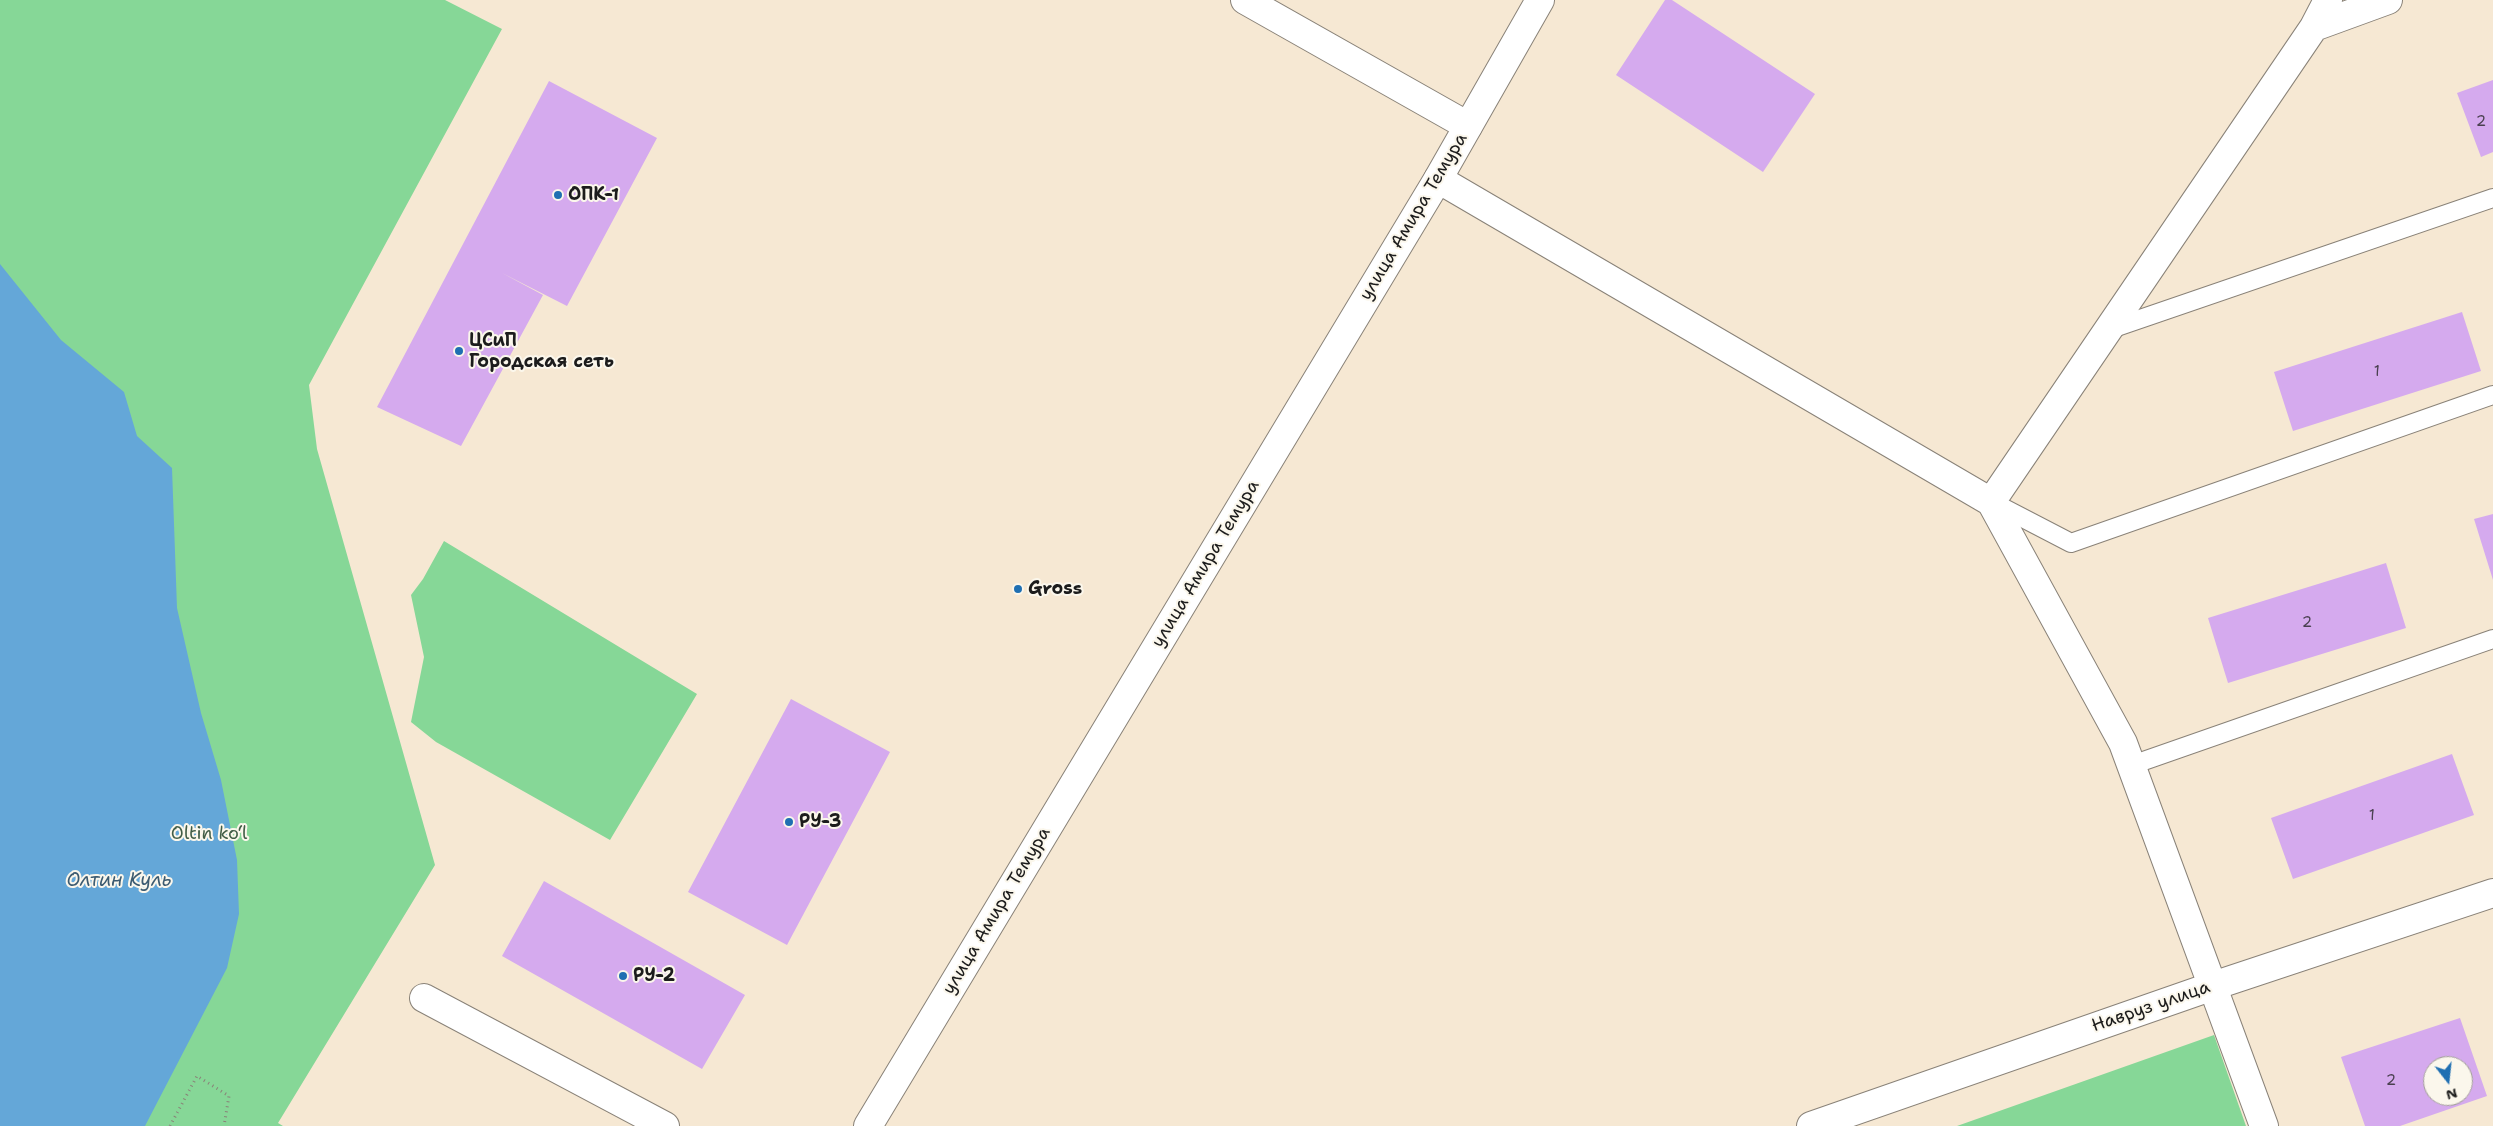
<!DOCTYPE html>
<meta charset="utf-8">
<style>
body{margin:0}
#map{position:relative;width:2493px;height:1126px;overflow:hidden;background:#f6e8d3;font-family:"Shantell Sans",sans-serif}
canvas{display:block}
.north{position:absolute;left:2423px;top:1056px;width:50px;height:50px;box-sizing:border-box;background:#fbf7ec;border:1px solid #a29f99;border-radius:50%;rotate:164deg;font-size:14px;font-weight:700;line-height:20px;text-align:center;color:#1c1c1c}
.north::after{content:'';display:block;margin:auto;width:18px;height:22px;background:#1f6fb2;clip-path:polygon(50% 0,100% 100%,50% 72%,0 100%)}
</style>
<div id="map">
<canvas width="2493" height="1126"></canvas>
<div class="north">N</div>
</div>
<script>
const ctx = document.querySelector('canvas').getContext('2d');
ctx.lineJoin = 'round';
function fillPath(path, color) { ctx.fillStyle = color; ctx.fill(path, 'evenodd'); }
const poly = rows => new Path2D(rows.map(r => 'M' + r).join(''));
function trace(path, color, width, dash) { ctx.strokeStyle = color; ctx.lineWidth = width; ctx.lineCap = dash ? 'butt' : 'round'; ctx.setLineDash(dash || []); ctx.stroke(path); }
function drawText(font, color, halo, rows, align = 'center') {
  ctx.font = font + ' "Shantell Sans",sans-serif'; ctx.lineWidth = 4; ctx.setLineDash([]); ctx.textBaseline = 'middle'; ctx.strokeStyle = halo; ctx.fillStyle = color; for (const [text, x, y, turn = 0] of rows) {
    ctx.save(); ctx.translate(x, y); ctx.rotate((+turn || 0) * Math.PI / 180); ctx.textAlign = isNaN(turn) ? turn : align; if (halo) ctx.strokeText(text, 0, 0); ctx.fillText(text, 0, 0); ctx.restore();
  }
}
fillPath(poly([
 [0,0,445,0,502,29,309,385,317,449,435,865,278,1123,283,1126,0,1126],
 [444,541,697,694,610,840,436,742,411,722,424,657,411,595,423,579],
 [2214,1035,2246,1126,1957,1126]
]), '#86d797');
fillPath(poly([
 [0,264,61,340,124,392,137,436,172,468,177,608,201,713,221,780,237,860,239,914,227,968,145,1126,0,1126]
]), '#64a7d8');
fillPath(poly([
 [1665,0,1672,0,1815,94,1763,172,1616,75],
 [2493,80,2493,152,2481,157,2457,93],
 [549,81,657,138,567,306,502,273,543,295,461,446,377,407],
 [2462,312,2481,371,2293,431,2274,372],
 [2493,514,2493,580,2474,519],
 [2386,563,2406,628,2228,683,2208,618],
 [791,699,890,752,787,945,688,892],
 [2452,754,2474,815,2293,879,2271,818],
 [544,881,745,995,702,1069,502,956],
 [2460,1018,2487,1096,2400,1126,2365,1126,2341,1057],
 [2433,1066,2463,1066,2463,1096,2433,1096]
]), '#d5aaee');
const lane = poly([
 [2108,330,2493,198],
 [1992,502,2071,543,2493,395],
 [2132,765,2493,639]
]);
const street = poly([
 [1245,0,1468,126],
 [2314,27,2388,0],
 [1991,502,2314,27,2328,0],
 [424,998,665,1126],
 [1811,1126,2213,986,2493,893]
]);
const secondary = poly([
 [1438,179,1991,502,2123,743,2264,1126]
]);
const primary = poly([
 [868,1126,1438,179,1540,0]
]);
trace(lane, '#898278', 20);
trace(street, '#898278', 30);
trace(secondary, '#898278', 30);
trace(primary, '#898278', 30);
trace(poly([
 [170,1126,197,1076,229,1096,224,1126]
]), '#898278', 3, [1, 4]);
trace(lane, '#fff', 18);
trace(street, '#fff', 28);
trace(secondary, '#fff', 28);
trace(primary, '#fff', 28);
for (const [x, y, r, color] of [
 [558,195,5,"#1f6fb2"],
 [459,351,5,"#1f6fb2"],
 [1018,589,5,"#1f6fb2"],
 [789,822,5,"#1f6fb2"],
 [623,976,5,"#1f6fb2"]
]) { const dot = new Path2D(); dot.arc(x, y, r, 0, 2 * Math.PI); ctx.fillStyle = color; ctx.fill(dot); trace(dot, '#fbf7ec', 2); }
drawText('15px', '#4a4050', null, [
 ["2",2481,122],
 ["1",2377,372],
 ["2",2307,623],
 ["1",2372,816],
 ["2",2391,1081]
]);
drawText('bold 18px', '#1c1c1c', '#fbf7ec', [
 ["ОПК-1",568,195],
 ["ЦСиП",469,341],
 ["Городская сеть",469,362],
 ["Gross",1028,589],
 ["РУ-3",799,822],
 ["РУ-2",633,976]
], 'left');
drawText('18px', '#1c1c1c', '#fbf7ec', [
 ["улица Амира Темура",1414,217,-59],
 ["улица Амира Темура",1206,564,-59],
 ["улица Амира Темура",997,911,-59],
 ["Навруз улица",2151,1007,-19]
]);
drawText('18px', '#415d47', '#fbf7ec', [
 ["Oltin ko‘l",209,834]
]);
drawText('italic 19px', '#3c5b71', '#fbf7ec', [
 ["Олтин Куль",119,881]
]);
</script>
